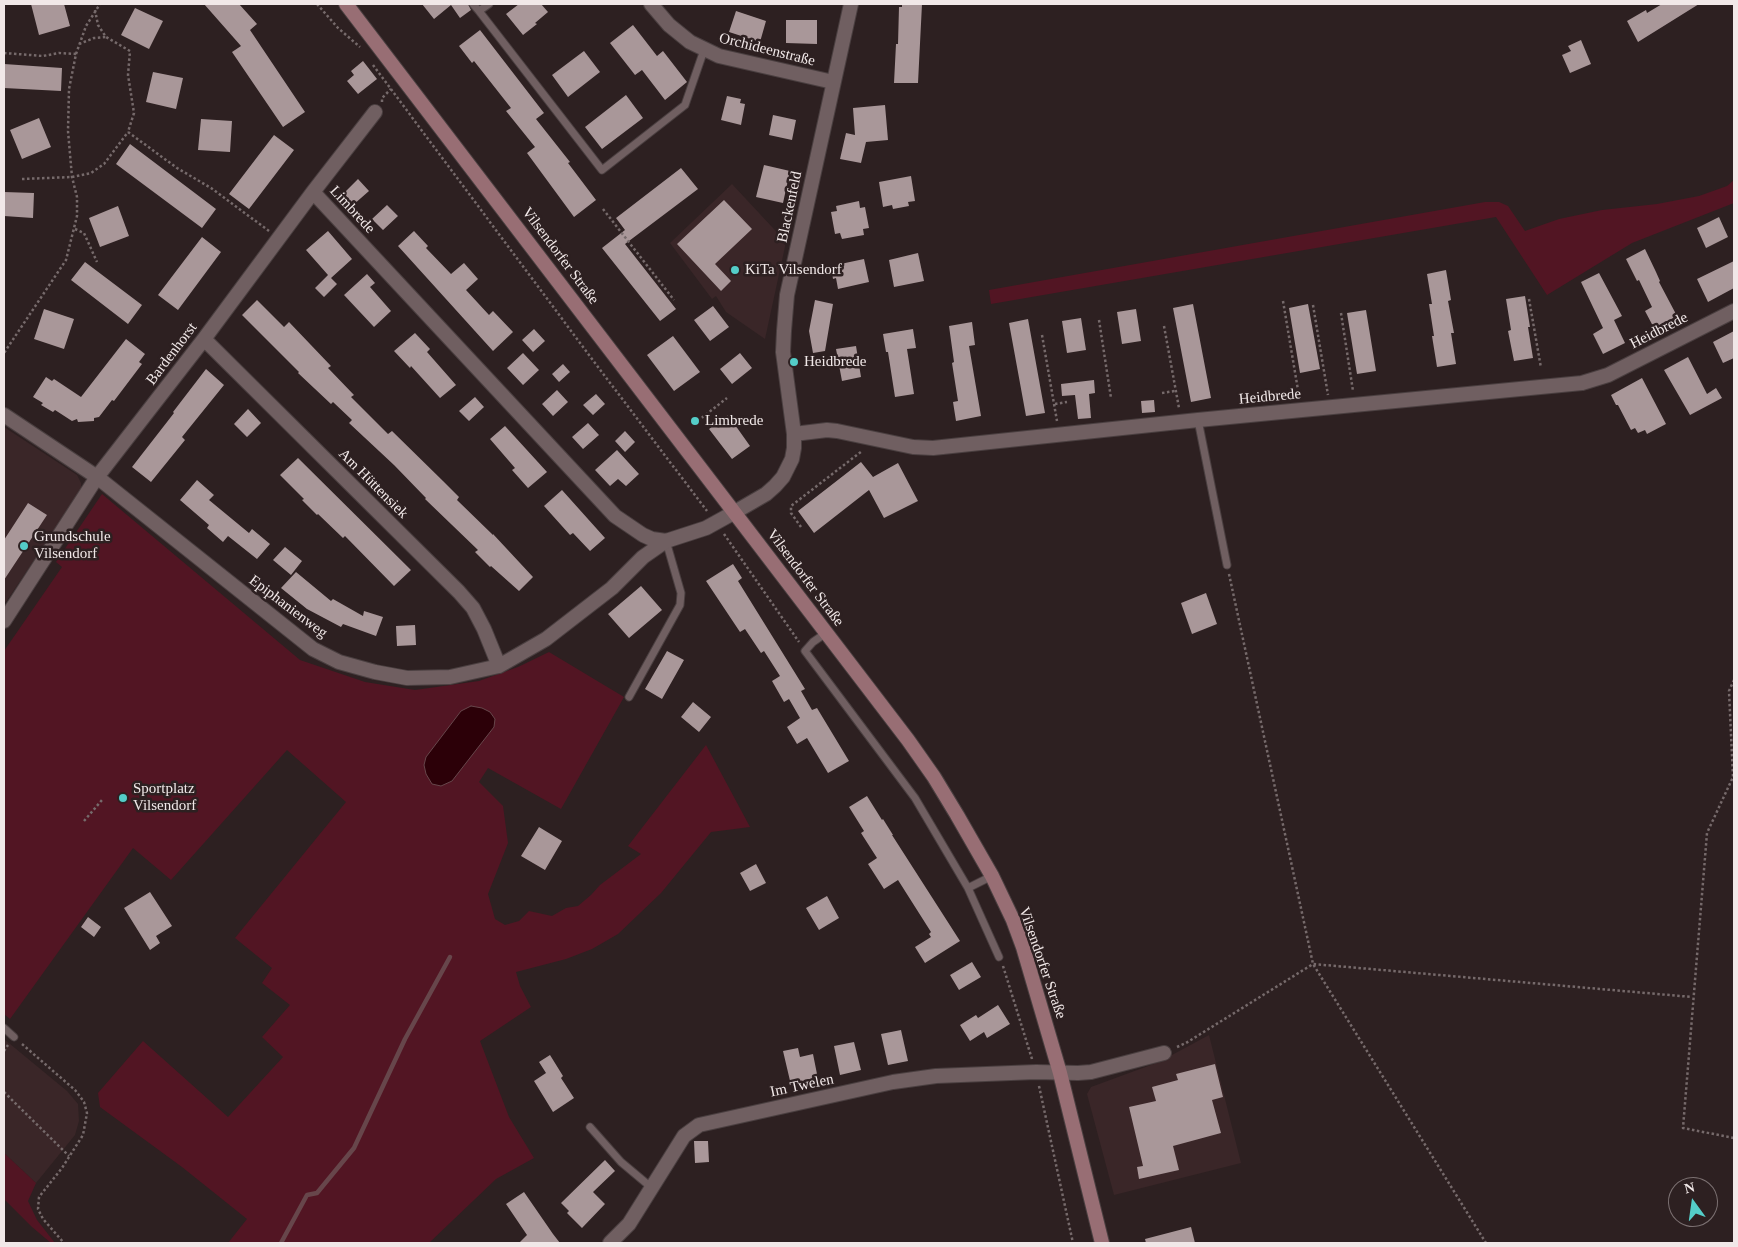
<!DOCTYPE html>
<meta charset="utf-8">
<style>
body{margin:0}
#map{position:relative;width:1738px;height:1247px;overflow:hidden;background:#2d2021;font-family:"Times New Roman",serif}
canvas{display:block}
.frame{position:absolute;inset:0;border:5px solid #f1e8e8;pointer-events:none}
.north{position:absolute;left:1668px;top:1177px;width:50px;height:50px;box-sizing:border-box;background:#2d2021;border:1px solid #7b7071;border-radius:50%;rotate:346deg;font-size:14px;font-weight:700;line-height:20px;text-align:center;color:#f1e8e8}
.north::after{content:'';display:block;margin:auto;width:18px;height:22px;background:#54cdc8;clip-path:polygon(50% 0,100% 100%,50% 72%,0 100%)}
</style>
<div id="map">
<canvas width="1738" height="1247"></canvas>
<div class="frame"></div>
<div class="north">N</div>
</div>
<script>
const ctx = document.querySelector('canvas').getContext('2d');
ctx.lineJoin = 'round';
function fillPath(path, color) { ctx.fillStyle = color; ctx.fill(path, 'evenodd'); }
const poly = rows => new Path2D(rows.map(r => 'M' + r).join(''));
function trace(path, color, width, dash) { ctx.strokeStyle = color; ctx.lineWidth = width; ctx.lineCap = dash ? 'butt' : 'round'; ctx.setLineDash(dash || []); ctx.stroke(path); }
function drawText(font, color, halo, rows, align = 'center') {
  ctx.font = font + ' "Times New Roman",serif'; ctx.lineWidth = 5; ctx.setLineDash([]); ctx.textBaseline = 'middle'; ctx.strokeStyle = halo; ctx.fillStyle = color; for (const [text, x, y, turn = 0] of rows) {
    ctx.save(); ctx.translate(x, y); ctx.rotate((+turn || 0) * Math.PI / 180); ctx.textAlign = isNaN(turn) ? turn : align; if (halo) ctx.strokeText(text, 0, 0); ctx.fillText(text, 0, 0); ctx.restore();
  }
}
fillPath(poly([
 [732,184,786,242,765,339,726,312,716,296,712,299,670,243],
 [4,427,77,475,81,483,81,490,6,602,4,601],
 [1209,1035,1241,1163,1114,1195,1087,1094,1091,1087,1159,1062],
 [4,1039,67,1091,78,1104,79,1121,75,1135,36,1183,4,1153]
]), '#3a2628');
fillPath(poly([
 [1734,180,1734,203,1632,243,1547,295,1496,217,991,304,989,290,1485,202,1499,202,1508,206,1525,231,1559,219,1602,210,1657,204,1699,196,1727,186],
 [102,494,300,660,365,682,415,690,479,681,518,667,549,652,624,697,561,809,488,768,479,782,503,806,508,843,488,894,495,919,505,925,519,921,529,911,552,916,566,908,578,906,591,895,600,885,641,854,628,846,706,745,750,827,711,832,661,893,618,934,592,949,566,959,516,972,520,986,531,1007,480,1041,509,1117,534,1158,496,1179,429,1243,228,1243,247,1219,182,1167,100,1107,98,1093,143,1041,228,1117,283,1057,262,1037,290,1005,262,983,272,968,235,938,346,802,287,750,171,880,133,848,10,1019,4,1014,4,651,62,567,56,562],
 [4,1153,36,1183,28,1201,37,1220,55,1243,51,1243,32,1227,4,1199]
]), '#521523');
const water = poly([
 [471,706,482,708,490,712,495,719,494,727,452,781,441,786,432,784,426,774,424,765,426,757,461,711,471,706]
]);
fillPath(water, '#2c0008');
trace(water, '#67464b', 1);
trace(poly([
 [281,1243,307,1195,317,1193,354,1148,405,1039,450,957]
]), '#67464b', 4.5);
fillPath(poly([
 [31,4,64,4,70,26,39,35],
 [204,4,239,4,257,24,250,30,305,112,283,127,232,52,241,46],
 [422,4,468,4,471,10,460,18,451,5,434,19],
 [519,4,541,4,548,12,535,23,537,24,523,35,506,14],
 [902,4,922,4,918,83,894,83,896,44,898,44,899,7,902,7],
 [1662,4,1699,4,1638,42,1627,21,1646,10,1647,13],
 [135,8,163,21,149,49,121,35],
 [736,11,766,21,760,42,729,32],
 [786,20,817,20,817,44,786,43],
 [633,25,657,56,663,51,687,82,665,100,642,70,635,75,610,43],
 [480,30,544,113,536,119,570,162,568,163,596,200,574,217,527,153,535,147,506,111,511,108,474,61,472,63,459,46],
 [1581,40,1591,64,1570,73,1562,55,1571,51,1568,46],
 [584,51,600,72,568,97,552,75],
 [363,61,377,79,358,94,347,81,354,75,351,71],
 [4,64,62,68,61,91,4,88],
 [153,72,183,78,176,109,146,102],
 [626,95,643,118,602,149,585,127],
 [727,96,741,99,740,103,745,104,741,125,721,120],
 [885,105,888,140,866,142,861,163,840,159,846,133,855,135,853,108],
 [773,115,796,120,792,140,769,135],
 [39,118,51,147,22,159,10,130],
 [201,119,232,121,230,152,198,150],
 [274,135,294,150,249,209,229,194],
 [130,144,216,209,202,228,116,164],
 [764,165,790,171,783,203,756,197],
 [681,168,698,189,625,244,676,309,660,321,602,248,625,230,616,218],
 [911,176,915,201,908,202,909,206,893,209,892,205,883,207,879,182],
 [358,179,369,191,353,205,343,194],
 [4,192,34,193,33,218,4,216],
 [724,200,752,229,715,264,731,281,721,291,677,244],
 [859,201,860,208,865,207,869,228,863,229,864,235,842,239,840,233,835,234,831,212,837,211,836,206],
 [387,205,398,216,383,230,372,219],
 [118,206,129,236,100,247,89,218],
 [1719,217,1728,237,1706,248,1697,228],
 [328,231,352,259,331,278,337,284,324,297,315,288,328,275,306,250],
 [414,231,428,246,426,248,451,274,464,263,478,279,466,290,489,315,493,311,513,332,493,351,398,246],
 [202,237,221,252,178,310,158,295],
 [1645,249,1656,272,1660,281,1659,282,1677,316,1654,328,1645,311,1652,307,1639,280,1637,281,1626,259],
 [918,253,924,281,894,287,889,260],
 [864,259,869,282,838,289,836,278,833,279,831,266],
 [1734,261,1734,288,1708,302,1697,279],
 [85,262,142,305,128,324,71,280],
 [1446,270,1451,300,1448,301,1454,333,1451,333,1456,364,1437,367,1432,336,1434,336,1429,304,1432,304,1427,274],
 [1599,273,1622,316,1614,320,1625,343,1603,354,1593,334,1603,328,1581,282],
 [367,274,375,283,370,287,391,311,374,327,344,295],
 [1525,296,1530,327,1528,327,1533,358,1514,361,1508,331,1511,330,1506,299],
 [257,300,284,327,289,322,331,366,328,368,354,395,351,397,388,434,392,431,443,481,459,497,457,500,493,535,493,534,533,577,519,591,491,566,490,567,475,552,478,550,425,499,426,498,394,465,349,423,352,420,333,402,331,404,298,373,299,372,242,315],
 [815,300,833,304,825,351,813,353,809,331],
 [1193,304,1211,398,1191,402,1173,308],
 [1308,304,1320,369,1300,373,1289,308],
 [713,306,729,327,710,341,694,320],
 [44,309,74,319,64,349,34,339],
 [1136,309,1141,341,1122,344,1117,312],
 [1366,310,1376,371,1357,374,1347,313],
 [1081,318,1086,350,1067,353,1062,321],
 [1028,319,1045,413,1026,416,1009,323],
 [972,322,975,345,969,346,981,416,956,421,953,402,958,401,952,363,954,362,949,326],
 [534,329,545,341,533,352,522,340],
 [913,329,916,348,907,349,914,394,895,397,888,352,886,352,883,334],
 [1734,331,1734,358,1723,363,1713,342],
 [415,333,430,349,427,352,456,385,440,398,411,366,410,368,394,351],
 [673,336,700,372,674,391,647,355],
 [126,339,145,354,139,362,142,364,114,401,112,400,99,417,94,418,94,421,78,422,77,419,72,421,55,410,53,412,41,405,43,403,33,397,46,377,52,381,54,379,81,397],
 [856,346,861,377,842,381,836,349],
 [523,353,539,370,523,385,507,368],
 [740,353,752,368,732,384,720,369],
 [1688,357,1707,394,1716,388,1722,398,1690,415,1664,370],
 [563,364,570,372,559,382,552,374],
 [206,369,224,385,182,437,185,440,151,482,132,467,174,413,173,412],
 [1642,378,1666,424,1647,434,1645,430,1638,433,1635,428,1631,430,1618,405,1616,405,1611,395],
 [1094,380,1095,393,1089,394,1091,418,1078,419,1075,395,1062,396,1061,384],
 [557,390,568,402,553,416,542,404],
 [596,394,605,404,593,415,583,405],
 [475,397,484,407,469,421,459,411],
 [1154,400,1155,412,1142,413,1141,401],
 [248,409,261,423,247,437,234,424],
 [728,415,750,446,732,459,709,429],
 [588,423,599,435,583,449,572,437],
 [505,426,547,472,528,488,512,470,515,468,490,439],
 [625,431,635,442,625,452,615,441],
 [617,450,639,474,626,486,618,479,610,486,595,470],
 [298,458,411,570,394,586,345,536,343,538,318,514,317,515,302,500,304,499,280,475],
 [861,462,873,477,898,463,918,501,884,518,869,490,814,533,798,511],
 [197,480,214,495,209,500,249,533,252,529,270,544,257,559,228,536,223,542,207,528,209,525,180,500],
 [562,490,605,538,590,551,573,533,570,535,544,506],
 [28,503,47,515,4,580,4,540],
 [285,547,302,561,291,575,273,560],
 [733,564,742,578,738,581,805,689,801,691,812,710,817,708,849,761,828,773,807,738,797,744,787,727,800,718,789,699,784,702,772,681,780,676,764,651,761,653,745,629,740,632,706,581],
 [296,572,331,601,333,599,363,616,364,611,383,617,376,636,343,624,341,627,307,609,281,588],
 [641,586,662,610,629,638,608,614],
 [1206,593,1217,624,1192,634,1181,603],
 [415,625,416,645,397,646,396,626],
 [667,651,684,660,662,699,645,689],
 [693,702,711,717,699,732,681,717],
 [867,796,882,820,883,819,893,835,892,835,960,941,925,963,915,947,931,937,929,934,931,932,898,880,884,889,868,864,877,858,861,833,864,831,849,807],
 [539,827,562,841,545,870,521,856],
 [756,864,766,883,750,891,740,873],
 [150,892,172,926,156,936,160,943,150,950,124,908],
 [827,896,839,918,819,930,806,908],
 [88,917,101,927,94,937,81,927],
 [972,962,981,977,959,990,950,975],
 [998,1005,1010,1024,987,1038,984,1032,970,1041,960,1025,976,1015,978,1018],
 [901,1030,908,1061,888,1065,881,1034],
 [854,1042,861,1070,840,1075,834,1046],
 [798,1048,800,1057,813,1054,818,1079,791,1085,783,1051],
 [550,1055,563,1076,561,1078,574,1098,553,1112,534,1081,546,1073,539,1062],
 [1215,1064,1223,1097,1212,1100,1221,1133,1173,1146,1179,1170,1139,1179,1137,1167,1143,1166,1129,1107,1156,1101,1152,1087,1178,1080,1176,1074],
 [694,1141,708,1141,709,1162,695,1163],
 [605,1160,615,1171,593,1192,605,1204,582,1228,567,1213,569,1211,561,1203],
 [524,1192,553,1234,560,1243,519,1243,527,1235,506,1204],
 [1191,1227,1195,1243,1146,1243,1145,1239]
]), '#a99799');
const service = poly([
 [473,4,479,11],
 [489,4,479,11,602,170,685,105,704,50],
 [1198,420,1227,565],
 [826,633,813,642,805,651,915,798,968,888,999,957],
 [629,697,680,605,681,593,666,541],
 [968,888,992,876],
 [4,1028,14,1037],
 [590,1127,621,1162,652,1188]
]);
const minor = poly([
 [651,4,669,25,690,42,719,56,833,82],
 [313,192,615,516,643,535,652,539,666,541],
 [204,339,459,592,473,608,484,629,499,666],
 [4,415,97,477,313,649,339,662,375,672,407,678,450,677,499,666,546,639,612,588,643,557,666,541,706,528,735,512],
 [794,434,827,430,837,431,913,447,933,448,1198,420,1582,383,1608,375,1734,311],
 [4,621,97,477,204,339,313,192,375,112],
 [610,1243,629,1224,684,1136,699,1125,893,1082,936,1076,1036,1072,1078,1073,1091,1072,1164,1053]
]);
const tertiary = poly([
 [735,512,766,494,775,486,783,477,792,459,794,448,794,434,783,352,784,331,787,295,851,4]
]);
const secondary = poly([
 [346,4,908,740,934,777,957,815,992,876,1013,920,1023,947,1060,1073,1102,1243]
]);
trace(service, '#4a3f40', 9);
trace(minor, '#4a3f40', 16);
trace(tertiary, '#4a3f40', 16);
trace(secondary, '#4a3f40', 16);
trace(poly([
 [317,4,338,28,360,47],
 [95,10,98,25,106,37,130,51,128,75,134,113,128,132,177,168,211,188,269,231],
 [79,44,94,38,106,37],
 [4,53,43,56,59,53,76,54,69,89,68,131,72,177,77,197,77,216,66,260,4,353],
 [76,54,86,26,100,4],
 [373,65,592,359,707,511],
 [382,102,382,98,391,89],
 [22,179,72,177,91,173,104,164,128,132],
 [603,209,674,300],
 [75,229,84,233,97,262],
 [1529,299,1541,368],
 [1283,301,1299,396],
 [1313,305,1328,395],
 [1341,313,1353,391],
 [1099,320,1111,398],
 [1164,326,1179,408],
 [1042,335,1057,421],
 [1162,393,1175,391],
 [1055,404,1067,402],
 [694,424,727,398],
 [801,527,791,513,791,506,862,451],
 [724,534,799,642],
 [1229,574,1313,964,1486,1243],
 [1734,680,1729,691,1733,777,1707,833,1683,1128,1734,1138],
 [84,821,102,800],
 [1003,966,1032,1059],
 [22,1044,75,1090,84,1102,87,1113,83,1135,62,1168,39,1197,38,1209,43,1219,64,1243],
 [1177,1047,1186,1043,1313,964,1692,997],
 [4,1051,8,1045],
 [1039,1086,1073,1243],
 [4,1092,69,1156]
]), '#766a6b', 2.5, [2.5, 2.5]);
trace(service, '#705f61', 7);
trace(minor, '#705f61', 14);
trace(tertiary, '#705f61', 14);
trace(secondary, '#986e74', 14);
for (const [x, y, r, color] of [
 [735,270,5,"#54cdc8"],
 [794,362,5,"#54cdc8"],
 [695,421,5,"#54cdc8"],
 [24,546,5,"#54cdc8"],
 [123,798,5,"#54cdc8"]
]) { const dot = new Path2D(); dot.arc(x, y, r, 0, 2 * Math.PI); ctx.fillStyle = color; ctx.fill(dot); trace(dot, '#2d2021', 2); }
drawText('15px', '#f1e8e8', '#2d2021', [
 ["Orchideenstraße",767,50,14],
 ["Blackenfeld",790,207,-78],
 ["Limbrede",352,210,47],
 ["Vilsendorfer Straße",560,256,53],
 ["Heidbrede",1659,331,-27],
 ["Bardenhorst",172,354,-53],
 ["Heidbrede",1270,397,-5],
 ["Am Hüttensiek",373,484,45],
 ["Vilsendorfer Straße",805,578,53],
 ["Epiphanienweg",288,607,37],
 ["Vilsendorfer Straße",1042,963,71],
 ["Im Twelen",802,1086,-12]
]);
drawText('15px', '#f1e8e8', '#2d2021', [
 ["KiTa Vilsendorf",745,270],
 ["Heidbrede",804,362],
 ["Limbrede",705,421],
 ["Grundschule",34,537],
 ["Vilsendorf",34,554],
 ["Sportplatz",133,789],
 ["Vilsendorf",133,806]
], 'left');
</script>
